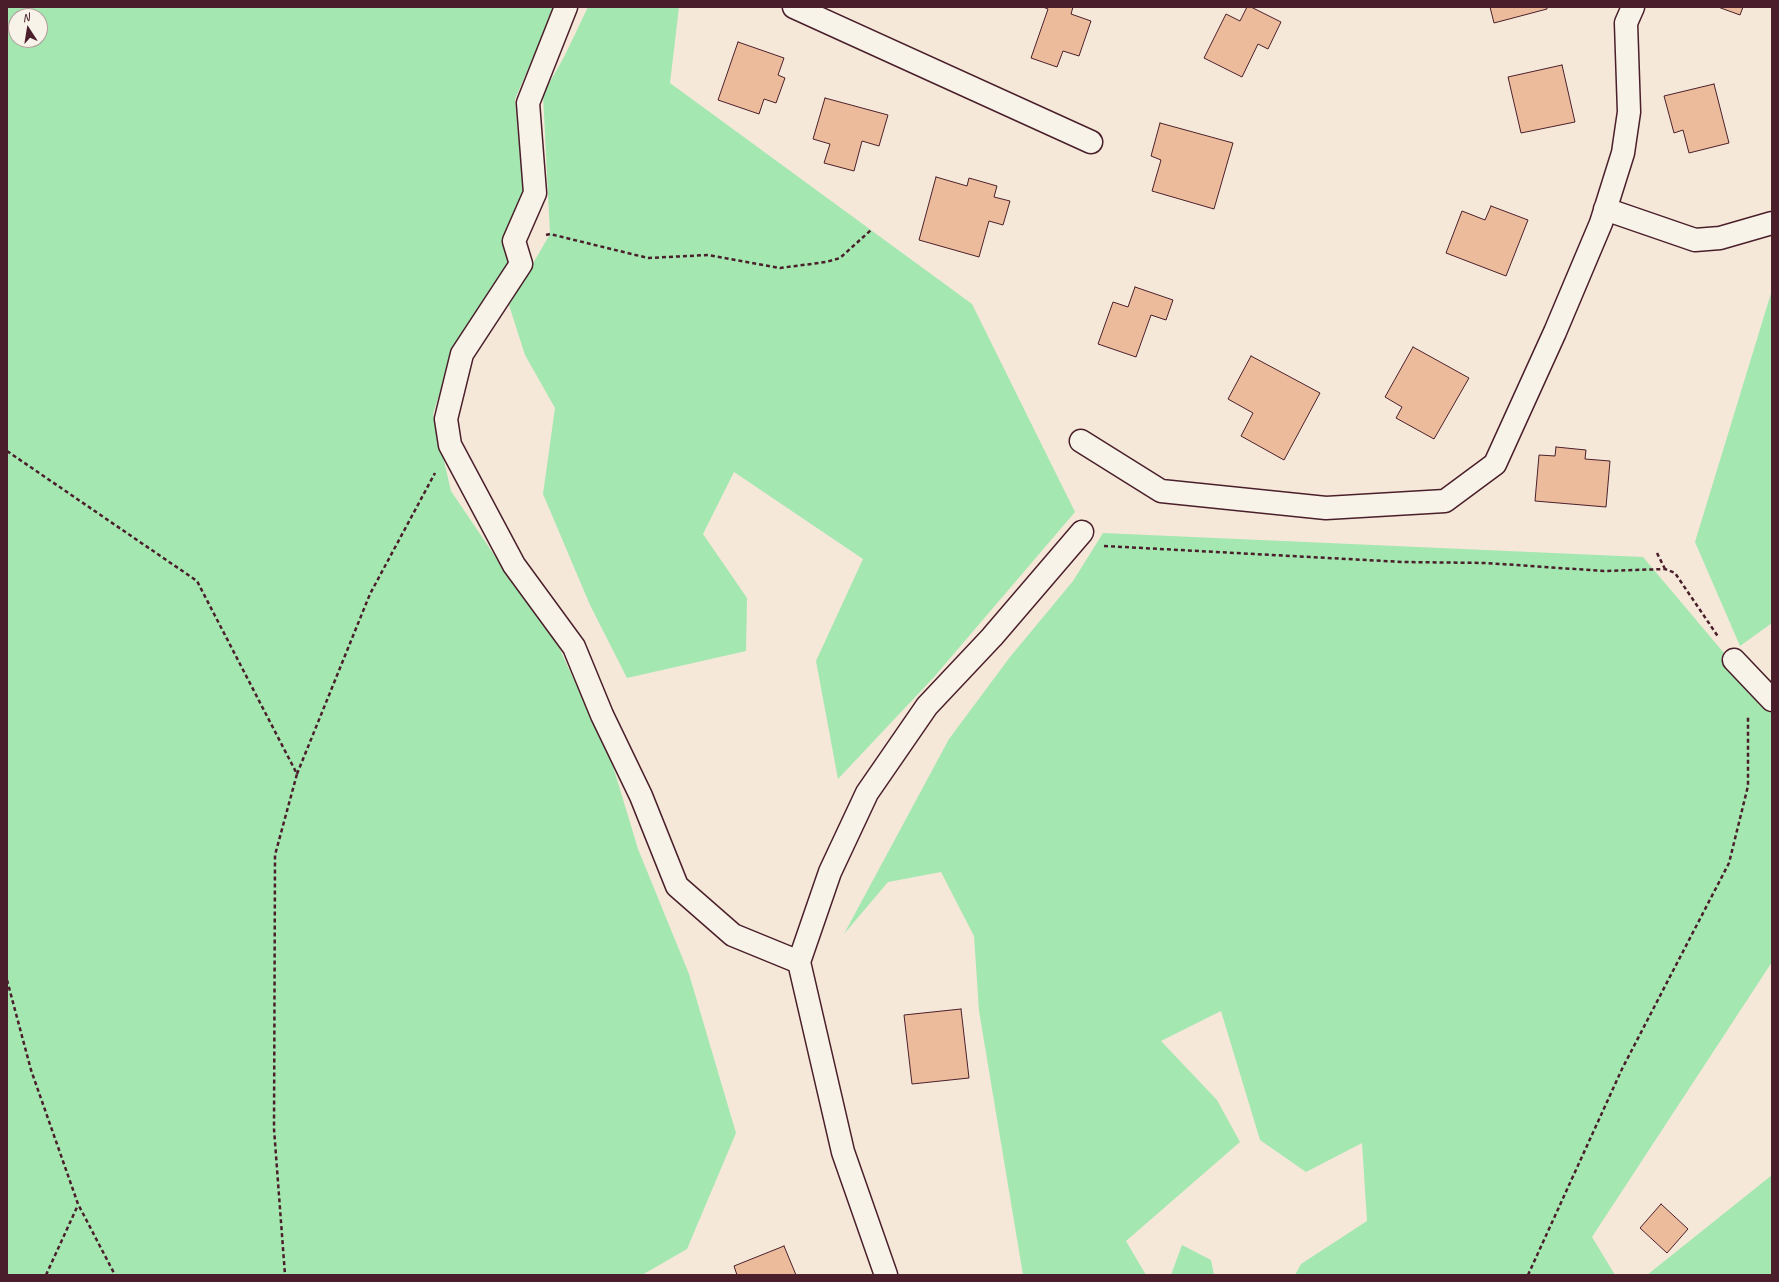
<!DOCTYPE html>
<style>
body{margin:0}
#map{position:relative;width:1779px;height:1282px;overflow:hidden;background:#f5e8d9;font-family:Caveat,sans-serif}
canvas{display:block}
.frame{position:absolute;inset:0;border:8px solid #4a1f2b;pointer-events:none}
.north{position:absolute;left:8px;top:8px;width:40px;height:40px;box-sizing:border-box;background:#f7f3e8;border:1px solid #b29e9c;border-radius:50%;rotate:348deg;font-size:11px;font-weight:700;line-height:16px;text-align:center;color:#4a1f2b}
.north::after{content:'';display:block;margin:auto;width:14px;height:18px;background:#4a1f2b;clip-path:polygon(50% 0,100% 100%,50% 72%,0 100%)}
</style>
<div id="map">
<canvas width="1779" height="1282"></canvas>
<div class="frame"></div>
<div class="north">N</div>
</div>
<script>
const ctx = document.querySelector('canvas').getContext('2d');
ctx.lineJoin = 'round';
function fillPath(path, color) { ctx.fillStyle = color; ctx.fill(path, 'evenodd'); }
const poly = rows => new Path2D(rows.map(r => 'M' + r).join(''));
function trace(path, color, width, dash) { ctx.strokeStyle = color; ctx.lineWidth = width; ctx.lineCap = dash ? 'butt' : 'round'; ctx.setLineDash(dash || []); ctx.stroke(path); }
fillPath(poly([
 [7,7,555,7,515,99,523,190,510,262,480,305,454,349,433,414,451,491,505,571,557,643,612,763,638,849,689,974,736,1133,687,1249,642,1275,7,1275],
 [16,16,40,16,40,40,16,40],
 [588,7,679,7,670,83,972,304,1075,512,934,677,838,779,816,661,863,559,734,472,703,534,747,598,746,651,627,678,590,605,543,494,555,408,525,355,509,305,550,234,543,94,564,57],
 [1772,290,1772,623,1740,646,1695,542],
 [1103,533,1643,557,1772,710,1772,962,1592,1237,1615,1275,1295,1275,1301,1264,1367,1221,1362,1143,1306,1172,1260,1140,1221,1011,1161,1041,1217,1100,1240,1142,1126,1241,1146,1275,1023,1275,979,1011,974,936,941,872,888,882,844,934,949,739,1010,657,1073,581],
 [1772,1175,1772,1275,1647,1275],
 [1182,1245,1211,1260,1214,1275,1171,1275]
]), '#a4e7b1');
const building = poly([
 [1043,7,1073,7,1071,14,1091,21,1079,56,1063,51,1057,67,1031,58,1048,9,1043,7],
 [1247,7,1251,7,1281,22,1268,49,1258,44,1242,77,1204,58,1226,14,1240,21,1247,7],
 [1490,7,1547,7,1547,9,1494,23,1490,7],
 [1718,7,1743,7,1740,15,1718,7],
 [738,42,784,58,778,75,785,78,776,103,764,99,759,114,718,100,738,42],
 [1562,65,1575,122,1521,133,1508,77,1562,65],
 [1714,84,1729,143,1689,153,1683,130,1674,133,1664,96,1714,84],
 [825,98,888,115,879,146,862,141,854,171,824,163,830,144,813,139,825,98],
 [1160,123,1233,143,1214,209,1152,191,1161,160,1151,156,1160,123],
 [936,177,967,186,969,178,997,186,994,197,1010,201,1003,225,989,221,979,257,919,240,936,177],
 [1491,206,1528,220,1506,276,1446,253,1462,211,1485,220,1491,206],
 [1135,287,1173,300,1166,320,1151,315,1136,357,1098,344,1113,302,1128,307,1135,287],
 [1413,347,1469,378,1434,439,1396,418,1402,407,1385,397,1413,347],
 [1251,356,1320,393,1284,460,1241,436,1253,413,1228,399,1251,356],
 [1556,447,1586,450,1585,459,1610,461,1606,507,1535,501,1539,455,1555,456,1556,447],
 [961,1009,969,1078,912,1084,904,1015,961,1009],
 [1661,1204,1688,1229,1667,1253,1640,1228,1661,1204],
 [784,1246,796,1275,737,1275,734,1266,784,1246]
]);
fillPath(building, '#ebbb9b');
trace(building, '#4a1f2b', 1);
const minor = poly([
 [566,7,528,103,535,193,514,241,521,264,462,354,446,419,450,445,514,565,574,647,602,715,641,796,677,886,733,935,799,962],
 [794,7,1091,142],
 [1605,209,1695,240,1720,238,1772,223],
 [1081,441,1161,491,1326,508,1445,501,1495,464,1555,332,1601,223,1623,153,1629,112,1626,23,1633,7],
 [1734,660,1772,700],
 [886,1275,843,1152,799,962,830,872,867,793,927,706,992,637,1082,532]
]);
trace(minor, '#4a1f2b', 25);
trace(poly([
 [546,235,550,234,648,258,708,255,780,268,826,262,840,258,871,230],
 [7,451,197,581,297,774,275,855,274,1129,285,1275],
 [1104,546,1403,562,1486,563,1604,571,1665,569,1675,573,1719,638],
 [1657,553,1665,569],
 [297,774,370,594,435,473],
 [7,980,31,1070,78,1204,115,1275],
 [46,1275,78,1205],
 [1528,1275,1622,1069,1729,863,1748,786,1748,715]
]), '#4a1f2b', 2.5, [4, 3]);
trace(minor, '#f7f3e8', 22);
</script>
